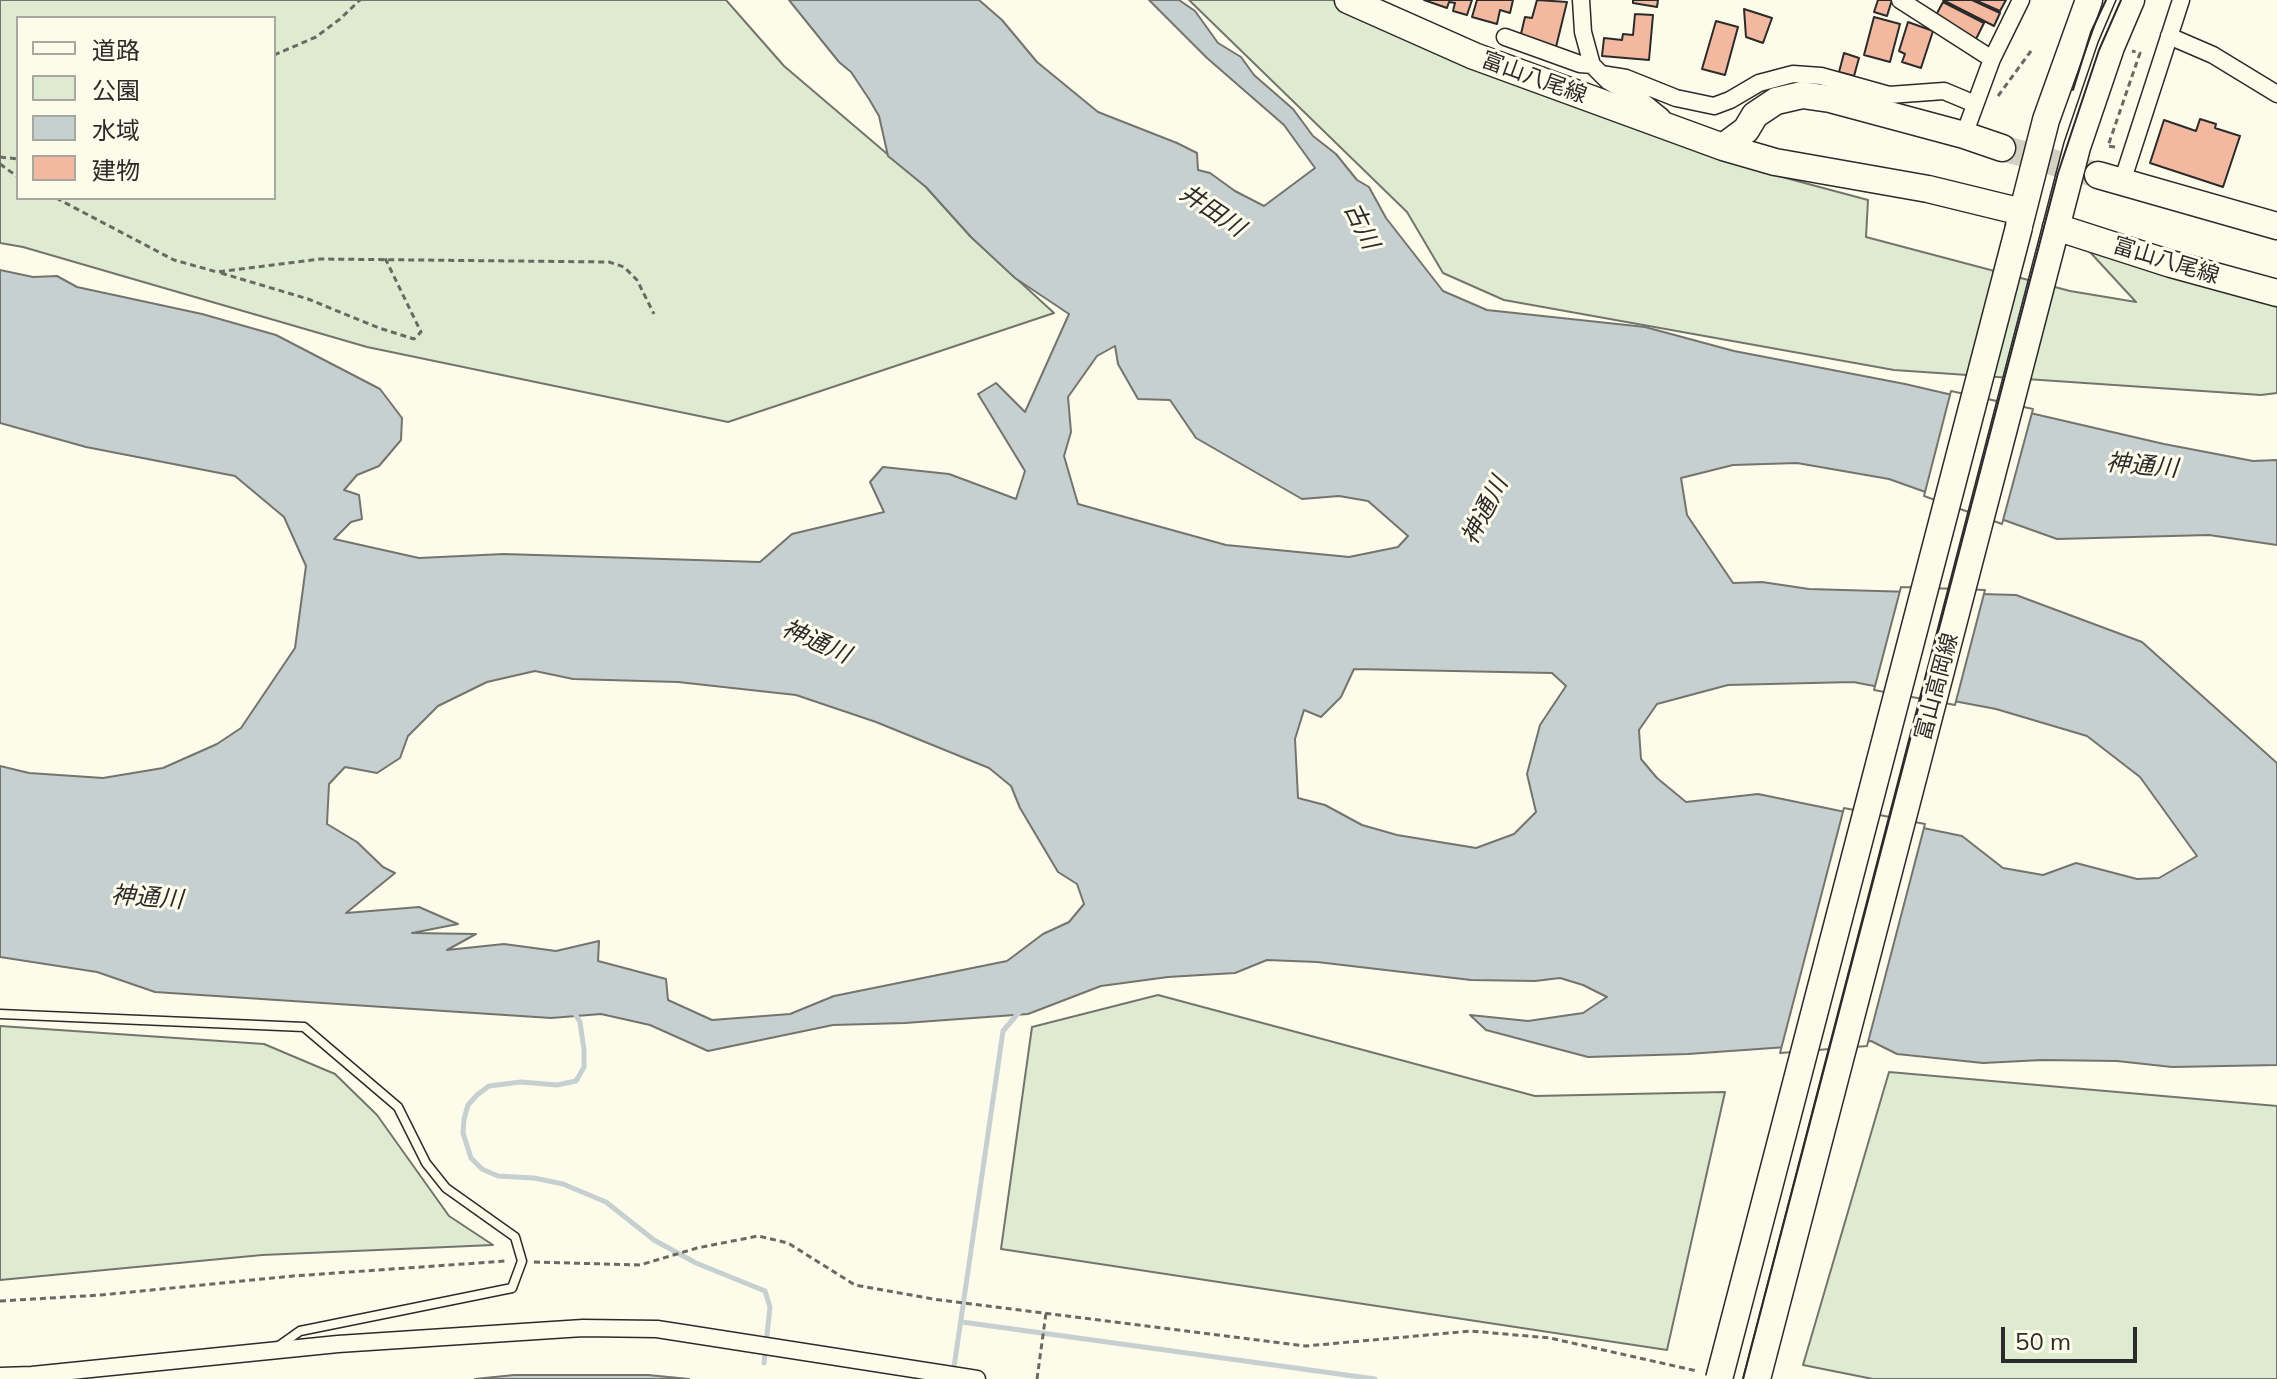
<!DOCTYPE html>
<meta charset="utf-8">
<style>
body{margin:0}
#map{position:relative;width:2277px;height:1379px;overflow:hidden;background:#fdfbea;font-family:Mulish,"Noto Sans JP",sans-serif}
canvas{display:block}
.legend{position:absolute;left:16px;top:16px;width:260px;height:184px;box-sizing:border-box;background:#fdfbea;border:2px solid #a9a89e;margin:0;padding:10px 14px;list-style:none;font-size:24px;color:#2b2b2b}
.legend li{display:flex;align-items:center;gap:16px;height:40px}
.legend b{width:40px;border:2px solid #a9a89e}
.scale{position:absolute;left:2001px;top:1327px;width:136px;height:36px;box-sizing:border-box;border:4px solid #2b2b2b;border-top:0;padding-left:10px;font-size:24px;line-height:28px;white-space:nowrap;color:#2b2b2b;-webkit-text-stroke:6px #fdfbea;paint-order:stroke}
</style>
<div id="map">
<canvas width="2277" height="1379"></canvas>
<ul class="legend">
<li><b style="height:10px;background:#fdfbea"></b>道路</li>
<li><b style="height:22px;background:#deebd1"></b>公園</li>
<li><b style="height:22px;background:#c7d0d0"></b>水域</li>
<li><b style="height:22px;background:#f2b8a0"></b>建物</li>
</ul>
<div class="scale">50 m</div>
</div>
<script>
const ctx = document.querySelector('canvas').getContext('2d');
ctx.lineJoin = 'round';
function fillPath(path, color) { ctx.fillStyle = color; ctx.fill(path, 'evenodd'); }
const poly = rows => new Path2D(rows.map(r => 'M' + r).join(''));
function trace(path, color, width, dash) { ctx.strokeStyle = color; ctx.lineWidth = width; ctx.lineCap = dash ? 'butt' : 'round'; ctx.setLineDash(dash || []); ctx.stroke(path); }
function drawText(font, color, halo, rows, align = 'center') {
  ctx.font = font + ' Mulish,"Noto Sans JP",sans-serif'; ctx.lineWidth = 6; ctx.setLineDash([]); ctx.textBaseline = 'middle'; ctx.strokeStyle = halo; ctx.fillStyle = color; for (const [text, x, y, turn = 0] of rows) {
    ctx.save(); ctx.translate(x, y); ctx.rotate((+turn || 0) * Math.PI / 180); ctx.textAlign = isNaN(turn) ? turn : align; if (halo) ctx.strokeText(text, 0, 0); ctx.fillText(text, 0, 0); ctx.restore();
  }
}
const green = poly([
 [0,0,726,0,784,66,926,187,971,237,1054,313,728,422,367,347,23,247,0,243,0,0],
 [18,18,274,18,274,198,18,198,18,18],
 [1189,0,1333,0,1497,76,1771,174,1868,200,1866,237,2070,291,2136,302,2089,251,2277,294,2277,393,2261,395,1894,370,1504,300,1443,273,1407,212,1189,0],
 [1158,995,1535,1096,1725,1092,1667,1350,1001,1249,1032,1027,1158,995],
 [0,1026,264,1044,335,1074,377,1115,449,1216,493,1245,262,1255,0,1280,0,1026],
 [1889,1072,2277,1106,2277,1379,1873,1379,1803,1365,1889,1072]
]);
fillPath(green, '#deebd1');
trace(green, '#74746e', 2);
const water = poly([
 [789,0,979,0,1002,20,1037,62,1098,112,1177,143,1197,153,1198,170,1210,173,1235,191,1264,206,1315,168,1284,125,1207,58,1149,0,1179,0,1195,11,1218,43,1241,57,1254,75,1293,109,1313,136,1336,154,1357,180,1369,187,1386,218,1443,291,1487,310,1645,327,1734,351,1905,384,2164,444,2253,461,2277,460,2277,545,2209,535,2057,539,1889,479,1797,463,1733,465,1681,478,1687,515,1733,583,1762,582,1809,589,2016,595,2142,642,2277,763,2277,1065,2172,1067,2117,1061,2042,1060,1983,1063,1897,1054,1871,1041,1688,1054,1588,1057,1486,1030,1470,1015,1528,1021,1583,1013,1607,997,1583,985,1560,978,1535,981,1471,980,1317,962,1267,960,1235,973,1168,977,1101,986,1028,1014,905,1023,833,1025,708,1051,650,1025,601,1014,551,1018,155,992,97,972,0,957,0,766,29,773,103,778,163,768,217,744,241,728,295,648,306,566,284,517,235,476,86,447,0,423,0,270,33,277,57,276,77,287,202,314,276,335,380,389,402,418,401,440,379,466,357,475,344,490,359,495,362,519,351,522,334,539,419,558,504,554,760,562,792,534,884,512,870,482,883,467,949,474,1016,499,1025,471,978,394,996,383,1025,412,1069,314,1015,278,971,237,926,187,888,156,879,116,869,99,851,72,839,62,789,0],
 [1115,346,1118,364,1138,399,1170,400,1196,438,1302,499,1339,496,1368,501,1408,536,1398,547,1349,557,1226,545,1078,504,1064,456,1071,432,1068,397,1097,356,1115,346],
 [1354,669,1552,673,1566,686,1540,725,1527,774,1536,812,1514,834,1476,848,1397,835,1362,825,1325,805,1298,798,1295,739,1304,710,1321,717,1341,697,1354,669],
 [535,671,573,679,678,682,796,695,876,722,989,768,1011,786,1020,808,1058,872,1077,884,1084,904,1069,922,1043,934,1007,961,834,996,790,1014,712,1020,668,1000,666,979,598,961,599,941,556,951,504,944,447,950,476,934,412,933,458,924,419,907,346,913,395,873,383,867,357,842,327,824,329,784,345,767,377,773,400,758,408,736,438,706,487,682,535,671],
 [1853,682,1996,709,2087,736,2140,777,2197,856,2159,878,2137,879,2076,863,2043,875,2003,868,1962,836,1758,794,1686,802,1657,778,1641,759,1639,730,1657,704,1728,685,1853,682],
 [514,1375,648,1375,689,1379,475,1379,514,1375]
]);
fillPath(water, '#c7d0d0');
trace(water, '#74746e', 2);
const pier = poly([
 [1951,391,2033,409,2002,524,1924,496,1951,391],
 [1901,587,1985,590,1955,705,1874,690,1901,587],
 [1844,808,1925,824,1867,1046,1780,1053,1844,808]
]);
fillPath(pier, '#fdfbea');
trace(pier, '#74746e', 2);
trace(poly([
 [574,1012,580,1022,584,1050,584,1067,576,1081,557,1085,521,1082,489,1086,477,1095,468,1105,464,1119,463,1133,471,1158,482,1169,498,1176,534,1178,563,1184,606,1202,654,1240,696,1263,765,1291,770,1307,764,1363],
 [962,1322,1375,1379],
 [953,1374,1003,1031,1021,1010]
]), '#c7d0d0', 5);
const building = poly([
 [1424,0,1472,0,1467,15,1453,11,1455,3,1449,2,1447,8,1424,0],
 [1477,0,1513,0,1510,13,1500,10,1497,24,1472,17,1477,0],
 [1537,0,1567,2,1556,47,1520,38,1525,17,1532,18,1537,0],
 [1633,0,1658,0,1657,7,1633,3,1633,0],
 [1878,0,1892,0,1887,16,1874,12,1878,0],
 [1943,0,1972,0,2000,13,1994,26,1943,0],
 [1975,0,2006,0,2000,11,1975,0],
 [1943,2,1984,23,1974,43,1935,17,1943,2],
 [1744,9,1772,18,1763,43,1746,37,1744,9],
 [1635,14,1653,15,1649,60,1602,56,1604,38,1622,40,1623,34,1633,35,1635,14],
 [1874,17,1900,24,1890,62,1864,55,1874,17],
 [1716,21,1738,27,1725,75,1702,69,1716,21],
 [1908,22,1933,31,1921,68,1902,62,1905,54,1899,51,1908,22],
 [1844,53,1859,58,1854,76,1839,72,1844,53],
 [2200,119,2216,124,2215,128,2240,136,2223,187,2150,163,2164,120,2196,131,2200,119]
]);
fillPath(building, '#f2b8a0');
trace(building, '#2b2b2b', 2);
trace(poly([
 [2002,148,2094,174]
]), '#d3d1c4', 26, [26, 13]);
const service = poly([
 [0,1014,304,1027,398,1107,426,1163,446,1188,515,1237,522,1261,512,1288,300,1331,276,1348]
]);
const minor = poly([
 [1581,0,1583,32,1592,65,1608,81,1641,100,1662,117],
 [1900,0,1992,59],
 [2169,36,2213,55,2277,94],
 [1505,37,1580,64,1592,65],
 [1601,74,1626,78,1676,98,1714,106,1730,100,1759,83,1793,74,1821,76,1889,95,1944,91,1975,104],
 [1964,135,1992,59,2021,0],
 [2122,182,2181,0],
 [0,1376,32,1375,338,1344,583,1328,657,1329,977,1379]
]);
const primary = poly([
 [1348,0,1474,56,1723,147,1775,162,1928,189,2022,212],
 [1723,147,1746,130,1755,115,1776,101,1802,95,1830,99,1964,135,2002,148],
 [2098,175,2277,226],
 [2019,226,2046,120,2089,0],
 [2056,227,2171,264,2277,293],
 [1757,1379,2077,147,2111,47,2131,0]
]);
trace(service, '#2b2b2b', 11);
trace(minor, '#2b2b2b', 19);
trace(primary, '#2b2b2b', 29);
trace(poly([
 [274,55,316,37,340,19,360,0],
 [1998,96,2031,51],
 [2115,147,2108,146,2140,53,2132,51],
 [0,157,18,159],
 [0,164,18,177],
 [56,198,174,260,217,272,320,259,609,262,624,267,637,280,654,314],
 [221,273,308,299,379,328,414,339,421,332,385,258],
 [534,1262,640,1265,697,1248,758,1236,788,1243,855,1285,933,1299,1306,1346,1471,1331,1550,1338,1697,1371],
 [0,1301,101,1295,293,1276,506,1261],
 [1037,1379,1046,1313]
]), '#6a6964', 3, [6, 4]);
trace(service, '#fdfbea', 8);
trace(minor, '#fdfbea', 16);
trace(primary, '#fdfbea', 26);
trace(poly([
 [2073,90,2091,32,2106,0],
 [1824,1025,1862,878],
 [1743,1379,2058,173,2099,50,2121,0]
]), '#2b2b2b', 2);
const primaryBridge = poly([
 [1719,1379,2019,227]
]);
trace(primaryBridge, '#2b2b2b', 29, []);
trace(primaryBridge, '#fdfbea', 26);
drawText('22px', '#2b2b2b', '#fdfbea', [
 ["富山八尾線",1534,78,20],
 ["富山八尾線",2166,261,17],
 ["富山高岡線",1937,687,-75]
]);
drawText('italic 24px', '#2b2b2b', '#fdfbea', [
 ["井田川",1212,211,34],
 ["古川",1361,226,64],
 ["神通川",2142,466,5],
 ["神通川",1485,511,-63],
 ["神通川",816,642,24],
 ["神通川",147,898,4]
]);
</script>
